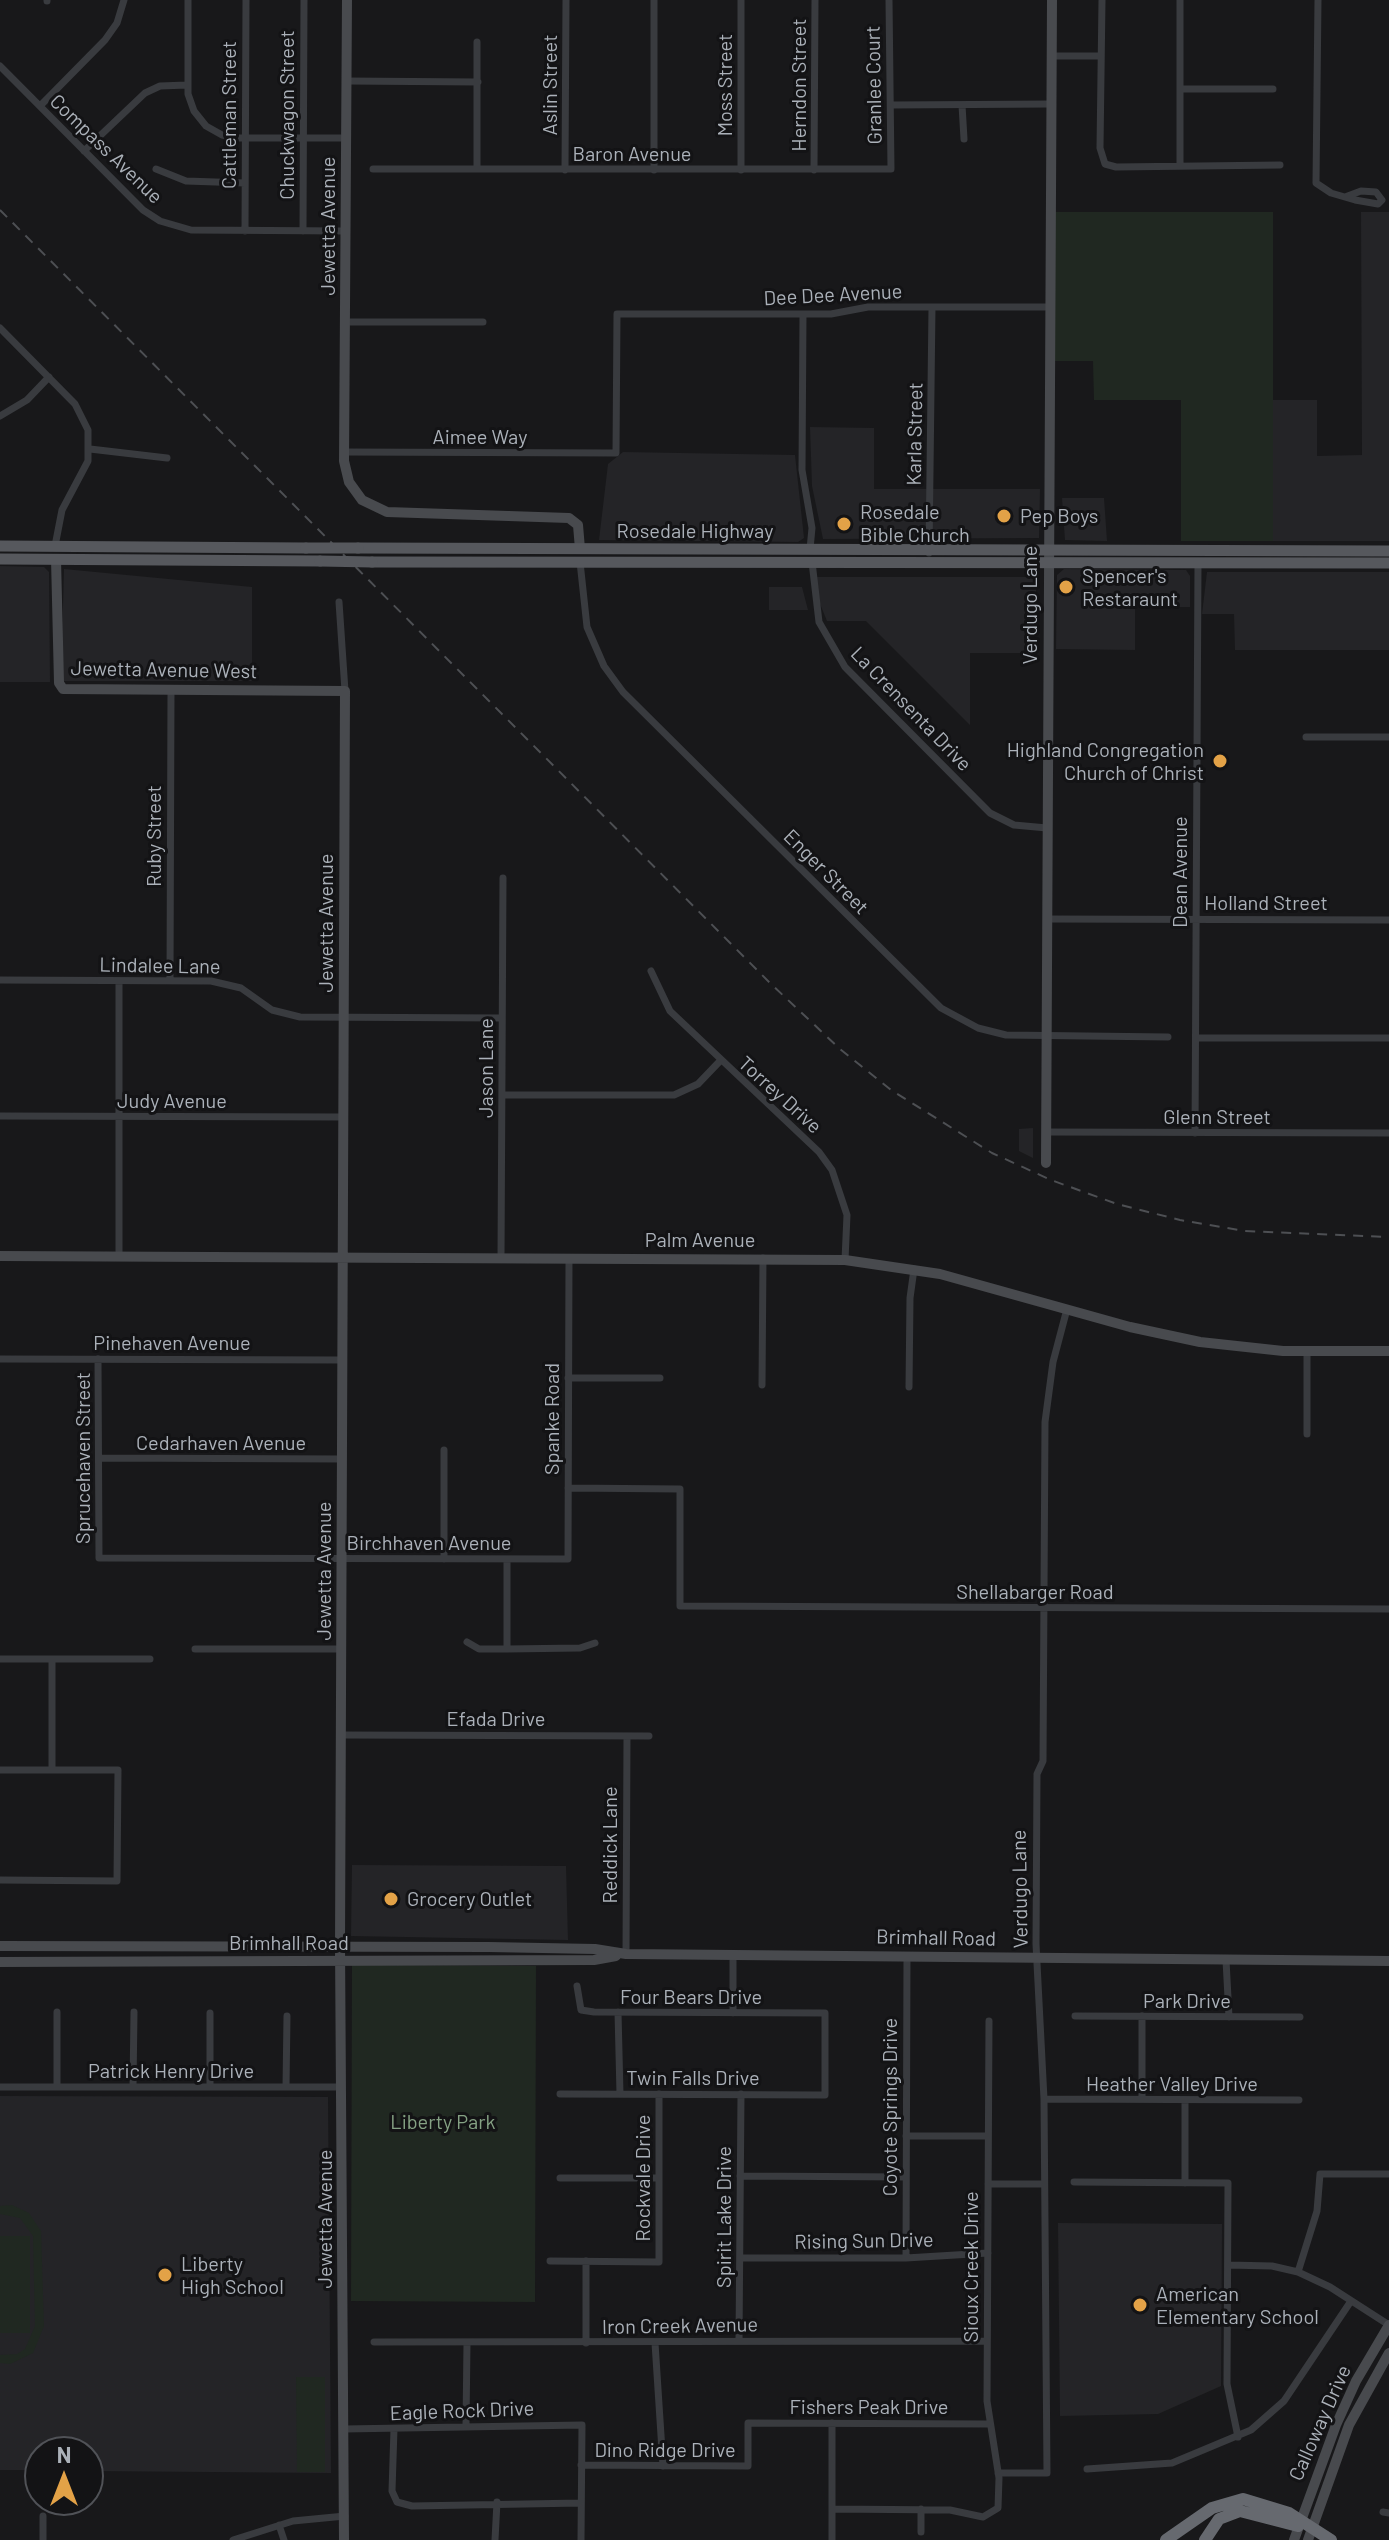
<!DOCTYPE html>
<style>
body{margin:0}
#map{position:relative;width:1389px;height:2540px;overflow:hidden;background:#18181a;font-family:Barlow,sans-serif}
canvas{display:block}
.north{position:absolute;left:24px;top:2436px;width:80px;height:80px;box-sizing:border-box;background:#131315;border:2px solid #505257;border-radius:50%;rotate:0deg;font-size:22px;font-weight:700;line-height:32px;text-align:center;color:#abb1b9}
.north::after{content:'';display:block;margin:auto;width:28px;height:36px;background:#e3a247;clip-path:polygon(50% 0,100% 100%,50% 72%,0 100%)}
</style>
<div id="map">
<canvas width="1389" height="2540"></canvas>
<div class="north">N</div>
</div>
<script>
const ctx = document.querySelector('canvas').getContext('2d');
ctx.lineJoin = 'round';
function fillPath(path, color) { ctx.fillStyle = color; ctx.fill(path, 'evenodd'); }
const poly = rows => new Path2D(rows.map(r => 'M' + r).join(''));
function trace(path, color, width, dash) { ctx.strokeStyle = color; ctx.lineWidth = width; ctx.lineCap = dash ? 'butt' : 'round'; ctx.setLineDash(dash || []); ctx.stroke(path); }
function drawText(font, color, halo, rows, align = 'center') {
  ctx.font = font + ' Barlow,sans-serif'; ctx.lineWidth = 6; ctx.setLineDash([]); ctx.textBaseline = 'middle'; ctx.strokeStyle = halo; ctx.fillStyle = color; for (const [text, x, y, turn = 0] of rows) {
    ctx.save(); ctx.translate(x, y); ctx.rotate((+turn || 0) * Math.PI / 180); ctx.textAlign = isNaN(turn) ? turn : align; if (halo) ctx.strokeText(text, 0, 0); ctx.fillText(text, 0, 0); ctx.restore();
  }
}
fillPath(poly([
 [1361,212,1389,212,1389,541,1273,541,1273,400,1317,400,1317,456,1362,455],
 [810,427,874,428,874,489,1040,489,1039,538,823,539,812,486],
 [623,452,795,455,804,538,798,542,599,540,608,464],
 [1062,498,1104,498,1107,541,1065,540],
 [0,566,44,567,49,572,50,682,0,682],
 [64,569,252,587,252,681,61,681],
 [1064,569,1186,570,1190,576,1190,607,1135,607,1135,650,1056,649,1057,575],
 [1207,572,1389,572,1389,650,1235,650,1234,614,1202,614],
 [816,577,1033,577,1036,582,1036,653,970,653,970,725,866,621,827,621,818,599],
 [769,587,802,587,808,610,769,610],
 [1033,1128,1033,1158,1019,1151,1019,1129],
 [352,1865,566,1866,568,1940,351,1936],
 [0,2096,328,2097,331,2473,88,2471,88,2452,40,2452,40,2470,0,2470],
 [1058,2223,1222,2224,1221,2386,1158,2414,1060,2416]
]), '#242427');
fillPath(poly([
 [1052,212,1273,212,1273,541,1181,541,1181,400,1094,400,1093,361,1052,361],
 [352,1965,536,1966,535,2302,351,2301],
 [12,2205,29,2213,41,2231,44,2326,33,2353,10,2364,0,2363,0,2355,17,2354,25,2349,35,2326,33,2236,20,2218,0,2214,0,2206],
 [0,2236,30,2236,30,2333,0,2333],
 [296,2377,325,2377,325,2472,297,2472]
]), '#202821');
trace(poly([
 [188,0,188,94,194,111,206,126,222,135,238,138,347,138],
 [1102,0,1100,148,1105,164,1116,167,1280,165],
 [1180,0,1180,166],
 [1318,0,1316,183,1331,193,1355,200,1378,204,1382,200,1376,192,1361,191,1345,197],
 [47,1,47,0],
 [477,42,477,169],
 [1052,56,1101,56],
 [0,66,143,210,160,221,191,230,346,231],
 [347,81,478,82],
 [1180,89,1273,89],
 [891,105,1052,104],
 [962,105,964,139],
 [40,106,105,40,117,23,124,0],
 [84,151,145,93,160,86,187,85],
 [156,169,186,181,245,183],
 [373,169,891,169,889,0],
 [565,170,566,0],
 [654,170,654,0],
 [741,170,741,0],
 [814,170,815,0],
 [245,231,246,0],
 [303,231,304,0],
 [803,314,802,470,812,528,810,549],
 [346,322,483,322],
 [0,328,75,404,88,430,88,461,62,510,55,546],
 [0,416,27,400,49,377],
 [90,449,167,458],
 [344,452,616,453,617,314,831,314,868,307,1051,307],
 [929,553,932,307],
 [580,562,587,627,604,666,623,692,941,1008,978,1028,1006,1035,1168,1037],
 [812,562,819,622,845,667,990,813,1014,825,1047,828],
 [339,602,345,691],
 [1306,737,1389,737],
 [1047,919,1389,920],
 [651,971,670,1011,819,1152,832,1170,847,1215,845,1260],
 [0,980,211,981,241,988,272,1010,300,1017,502,1018],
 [170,981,171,691],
 [1196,1038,1389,1038],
 [502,1095,674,1095,698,1084,720,1061],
 [0,1116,344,1117],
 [1046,1132,1389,1133],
 [1195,1133,1198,563],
 [119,1256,119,981],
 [501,1257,503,878],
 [0,1359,343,1360],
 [98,1359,99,1558,568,1559,569,1258],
 [568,1378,660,1378],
 [762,1385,763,1258],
 [909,1387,910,1298,914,1269],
 [1307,1434,1307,1351],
 [99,1458,343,1459],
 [568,1488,680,1489,680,1606,1389,1609],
 [444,1559,444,1450],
 [467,1642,479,1649,507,1649,580,1648,595,1643],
 [195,1649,342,1649],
 [507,1649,507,1559],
 [0,1659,150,1659],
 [342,1735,649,1736],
 [0,1770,118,1770,117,1881,0,1880],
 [52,1770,52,1659],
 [626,1954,627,1736],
 [1226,1960,1229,2017],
 [618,2012,620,2094],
 [733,2013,733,1955],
 [1075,2016,1300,2017],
 [0,2087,342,2087],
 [57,2087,57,2012],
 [133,2087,134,2012],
 [210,2087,210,2013],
 [286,2087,287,2016],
 [560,2094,825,2095,825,2013,594,2012,581,2010,577,1986],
 [1044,2099,1299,2100],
 [1142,2099,1142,2016],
 [906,2136,988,2136],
 [740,2176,906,2177],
 [560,2178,659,2178],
 [1074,2182,1228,2183,1227,2384,1238,2437],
 [1185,2183,1185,2100],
 [988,2184,1044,2184],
 [740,2258,906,2258,988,2253],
 [906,2258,907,1956],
 [550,2261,659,2262,659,2094],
 [1228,2265,1272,2266,1298,2272,1330,2287,1389,2325],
 [1298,2272,1317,2211,1320,2174,1389,2174],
 [739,2340,741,2094],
 [374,2342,987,2341],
 [586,2343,586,2261],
 [655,2343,663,2466],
 [466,2424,467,2343],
 [344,2429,582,2425,581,2540],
 [394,2429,392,2491,397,2502,412,2506,581,2503],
 [581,2465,748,2466,748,2423,989,2424],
 [1087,2469,1172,2463,1251,2430,1284,2401,1351,2301],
 [998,2473,1047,2473,1044,2099,1036,1944,1037,1774,1043,1761,1045,1422,1053,1362,1067,1309],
 [832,2509,950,2510,983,2517,998,2508,999,2478,987,2401,989,2021],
 [1383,2512,1389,2513],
 [279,2525,284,2540],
 [921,2532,921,2509],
 [43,2540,43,2516],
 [233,2540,293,2521,345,2516],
 [495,2540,497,2502],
 [832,2540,832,2423]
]), '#393b3f', 7);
trace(poly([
 [347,0,344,461,349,482,362,500,387,512,569,518,578,525,580,549],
 [56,559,59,683,63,689,345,691,340,1946,344,2540],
 [1046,1163,1052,0],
 [0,1256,845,1260,940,1274,1130,1327,1200,1342,1283,1351,1389,1351],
 [0,1946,489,1947,595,1949,626,1954,1389,1961],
 [0,1962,594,1960,616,1956],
 [1294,2540,1336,2425,1356,2381,1389,2325],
 [1308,2540,1349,2425,1389,2353]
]), '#484a4e', 10);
trace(poly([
 [0,546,306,548],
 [358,548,1389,551],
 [0,559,320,561],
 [372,562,1389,563]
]), '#56585d', 11);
trace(poly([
 [1166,2540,1212,2508,1243,2499,1289,2513,1331,2540],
 [1205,2540,1219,2519,1240,2511,1298,2526]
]), '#66696f', 12);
trace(poly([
 [0,210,770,983,840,1049,891,1090,992,1153,1051,1180,1117,1204,1180,1220,1245,1231,1389,1237]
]), '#4d4f53', 2, [10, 8]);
trace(poly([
 [306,548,358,548],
 [320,561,372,562]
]), '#56585d', 11);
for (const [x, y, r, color] of [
 [1004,516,8,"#e3a247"],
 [844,524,8,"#e3a247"],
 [1066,587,8,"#e3a247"],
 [1220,761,8,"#e3a247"],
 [391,1899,8,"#e3a247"],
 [165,2275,8,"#e3a247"],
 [1140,2305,8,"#e3a247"]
]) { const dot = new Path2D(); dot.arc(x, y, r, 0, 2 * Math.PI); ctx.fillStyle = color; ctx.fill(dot); trace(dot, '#131315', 3); }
drawText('20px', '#abb1b9', '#131315', [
 ["Aslin Street",550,85,-90],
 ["Moss Street",725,85,-90],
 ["Herndon Street",799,85,-90],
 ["Granlee Court",874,85,-91],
 ["Cattleman Street",229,115,-90],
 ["Chuckwagon Street",287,115,-90],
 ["Compass Avenue",106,149,44],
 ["Baron Avenue",632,154],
 ["Jewetta Avenue",328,226,-90],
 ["Dee Dee Avenue",833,295,-3],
 ["Karla Street",915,434,-89],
 ["Aimee Way",480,437],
 ["Rosedale Highway",695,531],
 ["Verdugo Lane",1030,605,-90],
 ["Jewetta Avenue West",164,670,1],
 ["La Crensenta Drive",911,709,46],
 ["Ruby Street",154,836,-90],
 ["Enger Street",826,872,45],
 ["Dean Avenue",1180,872,-90],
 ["Holland Street",1266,903],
 ["Jewetta Avenue",326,923,-90],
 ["Lindalee Lane",160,966,1],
 ["Jason Lane",486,1068,-90],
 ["Torrey Drive",780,1095,42],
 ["Judy Avenue",172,1101],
 ["Glenn Street",1217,1117],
 ["Palm Avenue",700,1240],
 ["Pinehaven Avenue",172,1343],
 ["Spanke Road",552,1419,-90],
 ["Cedarhaven Avenue",221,1443],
 ["Sprucehaven Street",83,1458,-90],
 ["Birchhaven Avenue",429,1543],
 ["Jewetta Avenue",324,1571,-90],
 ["Shellabarger Road",1035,1592],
 ["Efada Drive",496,1719],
 ["Reddick Lane",610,1845,-90],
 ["Verdugo Lane",1020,1889,-91],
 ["Brimhall Road",936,1938,1],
 ["Brimhall Road",289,1943],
 ["Four Bears Drive",691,1997],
 ["Park Drive",1187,2001],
 ["Patrick Henry Drive",171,2071],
 ["Twin Falls Drive",693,2078],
 ["Heather Valley Drive",1172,2084],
 ["Coyote Springs Drive",890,2107,-90],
 ["Rockvale Drive",643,2178,-90],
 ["Spirit Lake Drive",724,2217,-90],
 ["Jewetta Avenue",325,2219,-90],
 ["Rising Sun Drive",864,2241,-1],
 ["Sioux Creek Drive",971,2267,-90],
 ["Iron Creek Avenue",680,2326,-1],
 ["Fishers Peak Drive",869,2407],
 ["Eagle Rock Drive",462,2411,-2],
 ["Calloway Drive",1320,2423,-66],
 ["Dino Ridge Drive",665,2450]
]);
drawText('20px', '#abb1b9', '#131315', [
 ["Rosedale",860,512],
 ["Bible Church",860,535],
 ["Pep Boys",1020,516],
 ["Spencer's",1082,576],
 ["Restaraunt",1082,599],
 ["Highland Congregation",1204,750,"right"],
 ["Church of Christ",1204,773,"right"],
 ["Grocery Outlet",407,1899],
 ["Liberty",181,2264],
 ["High School",181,2287],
 ["American",1156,2294],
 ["Elementary School",1156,2317]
], 'left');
drawText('20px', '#85a284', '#131315', [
 ["Liberty Park",443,2122]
]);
</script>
